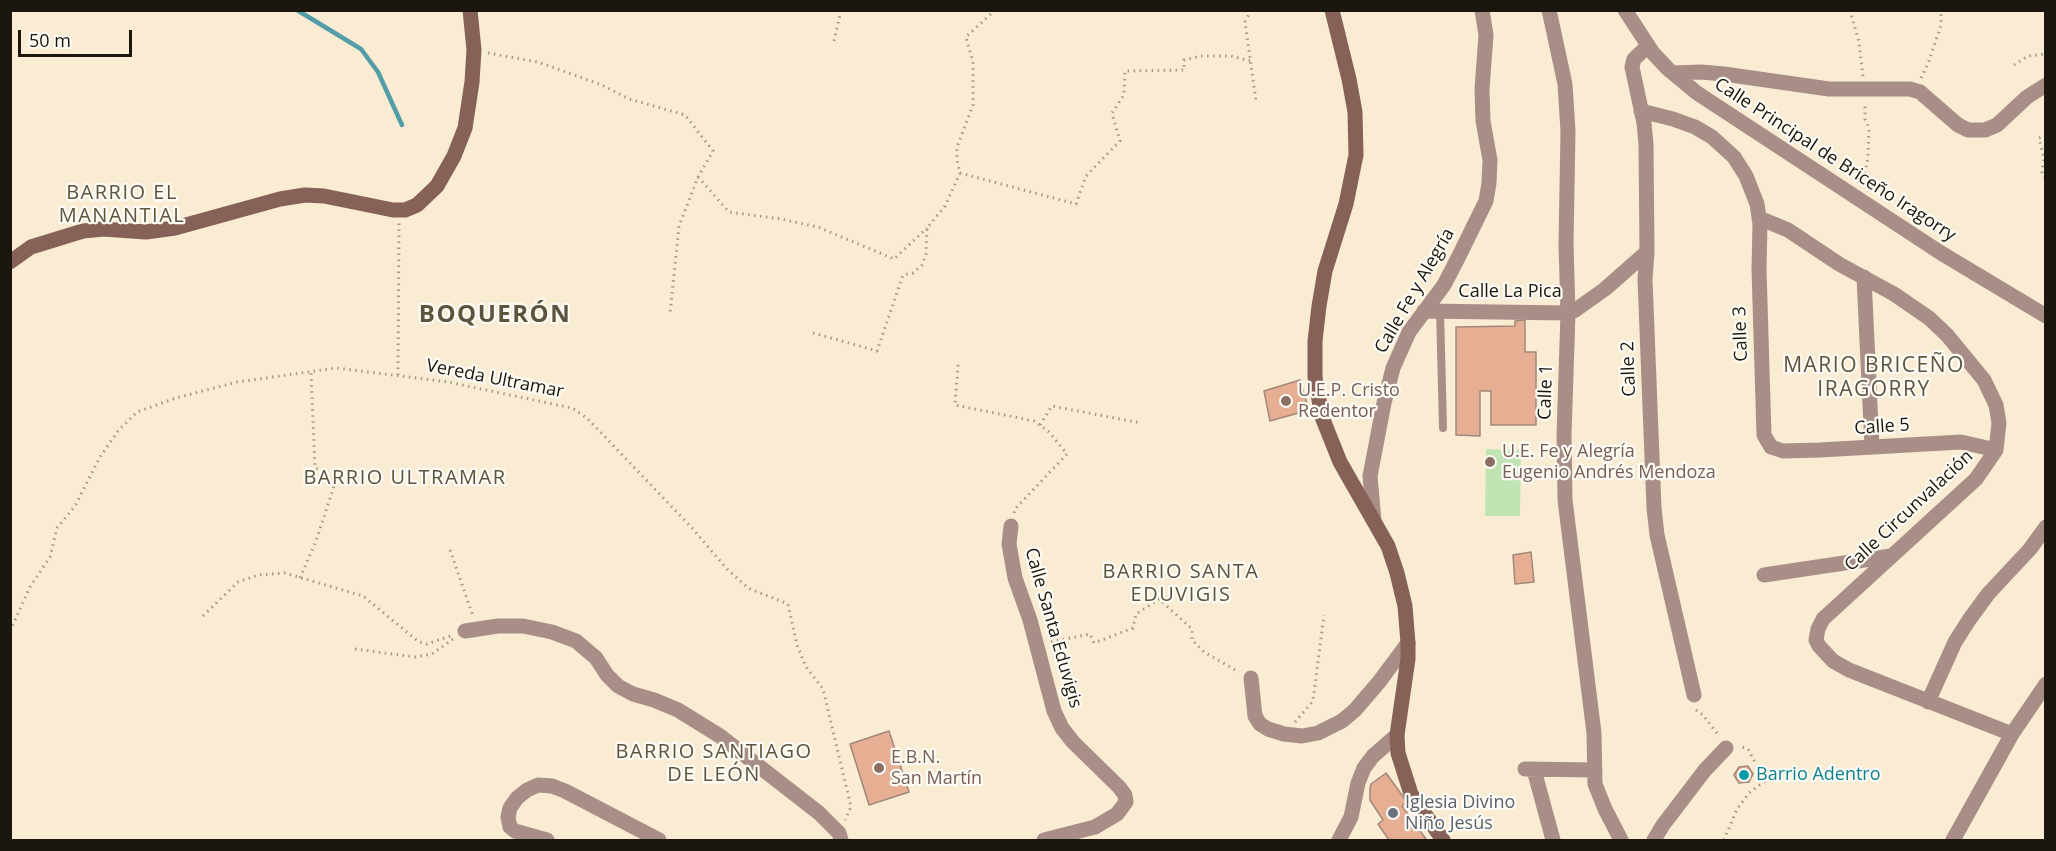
<!DOCTYPE html>
<meta charset="utf-8">
<style>
body{margin:0}
#map{position:relative;width:2056px;height:851px;overflow:hidden;background:#f9ecd2;font-family:"Open Sans",sans-serif}
canvas{display:block}
.frame{position:absolute;inset:0;border:12px solid #1c170e;pointer-events:none}
.scale{position:absolute;left:18px;top:30px;width:114px;height:27px;box-sizing:border-box;border:3px solid #1c170e;border-top:0;padding-left:8px;font-size:18px;line-height:21px;white-space:nowrap;color:#1c170e;-webkit-text-stroke:4px #fdfbf5;paint-order:stroke}
</style>
<div id="map">
<canvas width="2056" height="851"></canvas>
<div class="frame"></div>
<div class="scale">50 m</div>
</div>
<script>
const ctx = document.querySelector('canvas').getContext('2d');
ctx.lineJoin = 'round';
function fillPath(path, color) { ctx.fillStyle = color; ctx.fill(path, 'evenodd'); }
const poly = rows => new Path2D(rows.map(r => 'M' + r).join(''));
function trace(path, color, width, dash) { ctx.strokeStyle = color; ctx.lineWidth = width; ctx.lineCap = dash ? 'butt' : 'round'; ctx.setLineDash(dash || []); ctx.stroke(path); }
function drawText(font, color, halo, rows, align = 'center') {
  ctx.font = font + ' "Open Sans",sans-serif'; ctx.lineWidth = 4.5; ctx.setLineDash([]); ctx.textBaseline = 'middle'; ctx.strokeStyle = halo; ctx.fillStyle = color; for (const [text, x, y, turn = 0] of rows) {
    ctx.save(); ctx.translate(x, y); ctx.rotate((+turn || 0) * Math.PI / 180); ctx.textAlign = isNaN(turn) ? turn : align; if (halo) ctx.strokeText(text, 0, 0); ctx.fillText(text, 0, 0); ctx.restore();
  }
}
fillPath(poly([
 [1486,449,1521,450,1520,516,1485,516]
]), '#c1e4b5');
trace(poly([
 [297,10,361,49,378,72,402,125]
]), '#539da8', 4.5);
const building = poly([
 [1525,320,1525,352,1536,352,1536,425,1491,425,1491,391,1480,391,1480,436,1456,435,1456,327,1515,326,1515,321,1525,320],
 [1300,380,1309,410,1270,421,1264,391,1300,380],
 [1531,552,1534,582,1515,584,1513,555,1531,552],
 [889,731,909,792,869,805,850,744,889,731],
 [1748,766,1753,774,1749,782,1739,783,1734,775,1739,767,1748,766],
 [1386,773,1407,802,1402,806,1426,839,1424,840,1389,840,1378,824,1383,820,1370,800,1370,789,1371,784,1386,773]
]);
fillPath(building, '#e6ae93');
trace(building, '#a2887b', 1.5);
trace(poly([
 [1251,10,1245,22,1256,101],
 [1850,10,1859,42,1863,76],
 [834,41,841,10],
 [488,53,538,62,602,85,629,99,685,115,713,151,698,177,679,226,670,314],
 [2014,65,2028,56,2046,54],
 [1921,78,1929,61,1941,25,1941,10],
 [2046,123,2046,125],
 [2046,135,2039,138,2044,158,2042,172,2046,180],
 [960,173,1076,204,1086,176,1120,141,1112,113,1124,95,1125,71,1184,70,1184,60,1201,56,1230,56,1251,61],
 [698,177,729,212,781,219,818,227,894,259,927,228],
 [1858,183,1865,173,1868,157,1869,128,1865,119,1865,103],
 [813,333,877,351,903,275,913,273,922,265,926,254,927,228,945,206,960,173,957,160,957,147,973,105,973,62,966,37,995,10],
 [958,365,955,405,1034,421,1049,432,1067,454,1015,509,1014,513],
 [398,375,399,223],
 [1040,425,1052,406,1141,423],
 [450,550,473,616],
 [300,578,316,541,336,480,315,468,311,372],
 [203,616,238,582,258,575,285,573,363,596,419,642,427,644,453,635],
 [10,631,30,587,50,557,57,528,75,506,100,457,118,431,137,412,176,398,237,382,336,368,448,382,572,408,587,418,693,529,726,568,748,588,788,604,797,645,806,667,823,689,851,807,845,820],
 [1051,642,1090,634,1094,643,1133,628,1136,614,1159,599,1192,629,1192,640,1204,652,1239,672],
 [355,649,415,657,432,654,453,639],
 [1696,710,1703,715,1719,736],
 [1295,722,1313,701,1324,615],
 [1724,840,1737,809,1749,793,1765,781,1748,749,1739,746]
]), '#a39986', 3, [1.5, 4.5]);
trace(poly([
 [1440,311,1443,428]
]), '#a98e87', 8);
trace(poly([
 [1549,10,1565,84,1568,131,1566,244,1568,313,1564,435,1565,500,1594,733,1595,784,1605,809,1621,840],
 [1625,10,1653,53,1668,69,1697,93,1941,253,2046,316],
 [1648,46,1634,59,1632,67,1644,123,1646,144,1647,252,1645,279,1654,508,1657,535,1694,695],
 [1673,73,1701,72,1724,74,1829,89,1910,89,1920,92,1958,125,1968,130,1985,130,1997,125,2027,97,2046,85],
 [1641,111,1673,119,1695,127,1712,137,1734,157,1746,176,1757,204,1760,224,1759,269,1764,435,1771,447,1783,451,1820,450,1961,442,1996,450],
 [1759,218,1788,230,1839,264,1894,294,1929,318,1947,335,1984,380,1996,405,1999,423,1996,450,1976,479,1823,619,1818,629,1816,640,1819,646,1833,661,1849,670,2012,734],
 [1864,277,1872,447],
 [1424,311,1568,313,1574,311,1605,289,1647,252],
 [1374,521,1370,476,1384,403,1393,368,1409,332,1444,285,1458,258,1486,201,1489,183,1490,160,1483,121,1482,89,1486,35,1482,10],
 [1011,526,1009,544,1015,578,1030,620,1054,711,1062,728,1073,742,1119,787,1125,795,1126,802,1117,814,1095,827,1044,840],
 [1764,575,1891,556],
 [465,631,498,626,523,626,552,632,576,641,596,658,607,675,618,686,633,694,654,700,678,710,720,736,819,813,839,833,841,840],
 [1251,678,1255,716,1260,724,1268,729,1284,734,1302,736,1318,733,1342,721,1355,710,1379,682,1408,643],
 [1928,702,1955,642,1969,620,1988,594,2030,549,2046,527],
 [1525,769,1595,770],
 [1534,770,1553,840],
 [547,840,515,831,510,827,508,817,510,808,517,798,527,790,538,785,552,786,565,791,659,840],
 [1339,840,1351,817,1358,783,1364,768,1373,756,1397,735],
 [1654,840,1663,825,1705,770,1726,748],
 [1953,840,2012,734,2046,684]
]), '#a98e87', 15);
trace(poly([
 [1332,10,1349,79,1355,112,1356,155,1346,204,1325,271,1319,306,1315,341,1315,377,1322,417,1340,462,1388,546,1397,573,1405,606,1408,643,1408,659,1397,735,1398,753,1411,794,1443,840],
 [10,262,31,247,83,231,103,229,146,232,175,228,280,199,305,195,324,196,393,210,405,210,417,205,437,186,454,156,465,128,472,82,474,50,470,10]
]), '#866157', 15);
for (const [x, y, r, color] of [
 [1286,401,6,"#8d6e63"],
 [1490,462,6,"#8d6e63"],
 [879,768,6,"#8d6e63"],
 [1744,775,6,"#0f9aa8"],
 [1393,813,6,"#6b7280"]
]) { const dot = new Path2D(); dot.arc(x, y, r, 0, 2 * Math.PI); ctx.fillStyle = color; ctx.fill(dot); trace(dot, '#fdfbf5', 2); }
drawText('18px', '#1c170e', '#fdfbf5', [
 ["Calle Principal de Briceño Iragorry",1835,160,33],
 ["Calle Fe y Alegría",1415,291,-60],
 ["Calle La Pica",1510,292],
 ["Calle 3",1741,334,-92],
 ["Calle 2",1629,369,-92],
 ["Vereda Ultramar",495,379,11],
 ["Calle 1",1546,392,-88],
 ["Calle 5",1882,427,-4],
 ["Calle Circunvalación",1909,511,-43],
 ["Calle Santa Eduvigis",1053,628,74]
]);
drawText('18px', '#785e54', '#fdfbf5', [
 ["U.E.P. Cristo",1298,391],
 ["Redentor",1298,412],
 ["U.E. Fe y Alegría",1502,452],
 ["Eugenio Andrés Mendoza",1502,473],
 ["E.B.N.",891,758],
 ["San Martín",891,779]
], 'left');
drawText('18px', '#0d838f', '#fdfbf5', [
 ["Barrio Adentro",1756,775]
], 'left');
drawText('18px', '#5b616d', '#fdfbf5', [
 ["Iglesia Divino",1405,803],
 ["Niño Jesús",1405,824]
], 'left');
ctx.letterSpacing = '1.5px';
drawText('20px', '#5e533d', '#fdfbf5', [
 ["BARRIO EL",122,193],
 ["MANANTIAL",122,216],
 ["BARRIO ULTRAMAR",405,478],
 ["BARRIO SANTA",1181,572],
 ["EDUVIGIS",1181,595],
 ["BARRIO SANTIAGO",714,752],
 ["DE LEÓN",714,775]
]);
ctx.letterSpacing = '0px';
ctx.letterSpacing = '1.5px';
drawText('21px', '#5e533d', '#fdfbf5', [
 ["MARIO BRICEÑO",1874,366],
 ["IRAGORRY",1874,390]
]);
ctx.letterSpacing = '0px';
ctx.letterSpacing = '1.5px';
drawText('bold 24px', '#5e533d', '#fdfbf5', [
 ["BOQUERÓN",495,315]
]);
ctx.letterSpacing = '0px';
</script>
